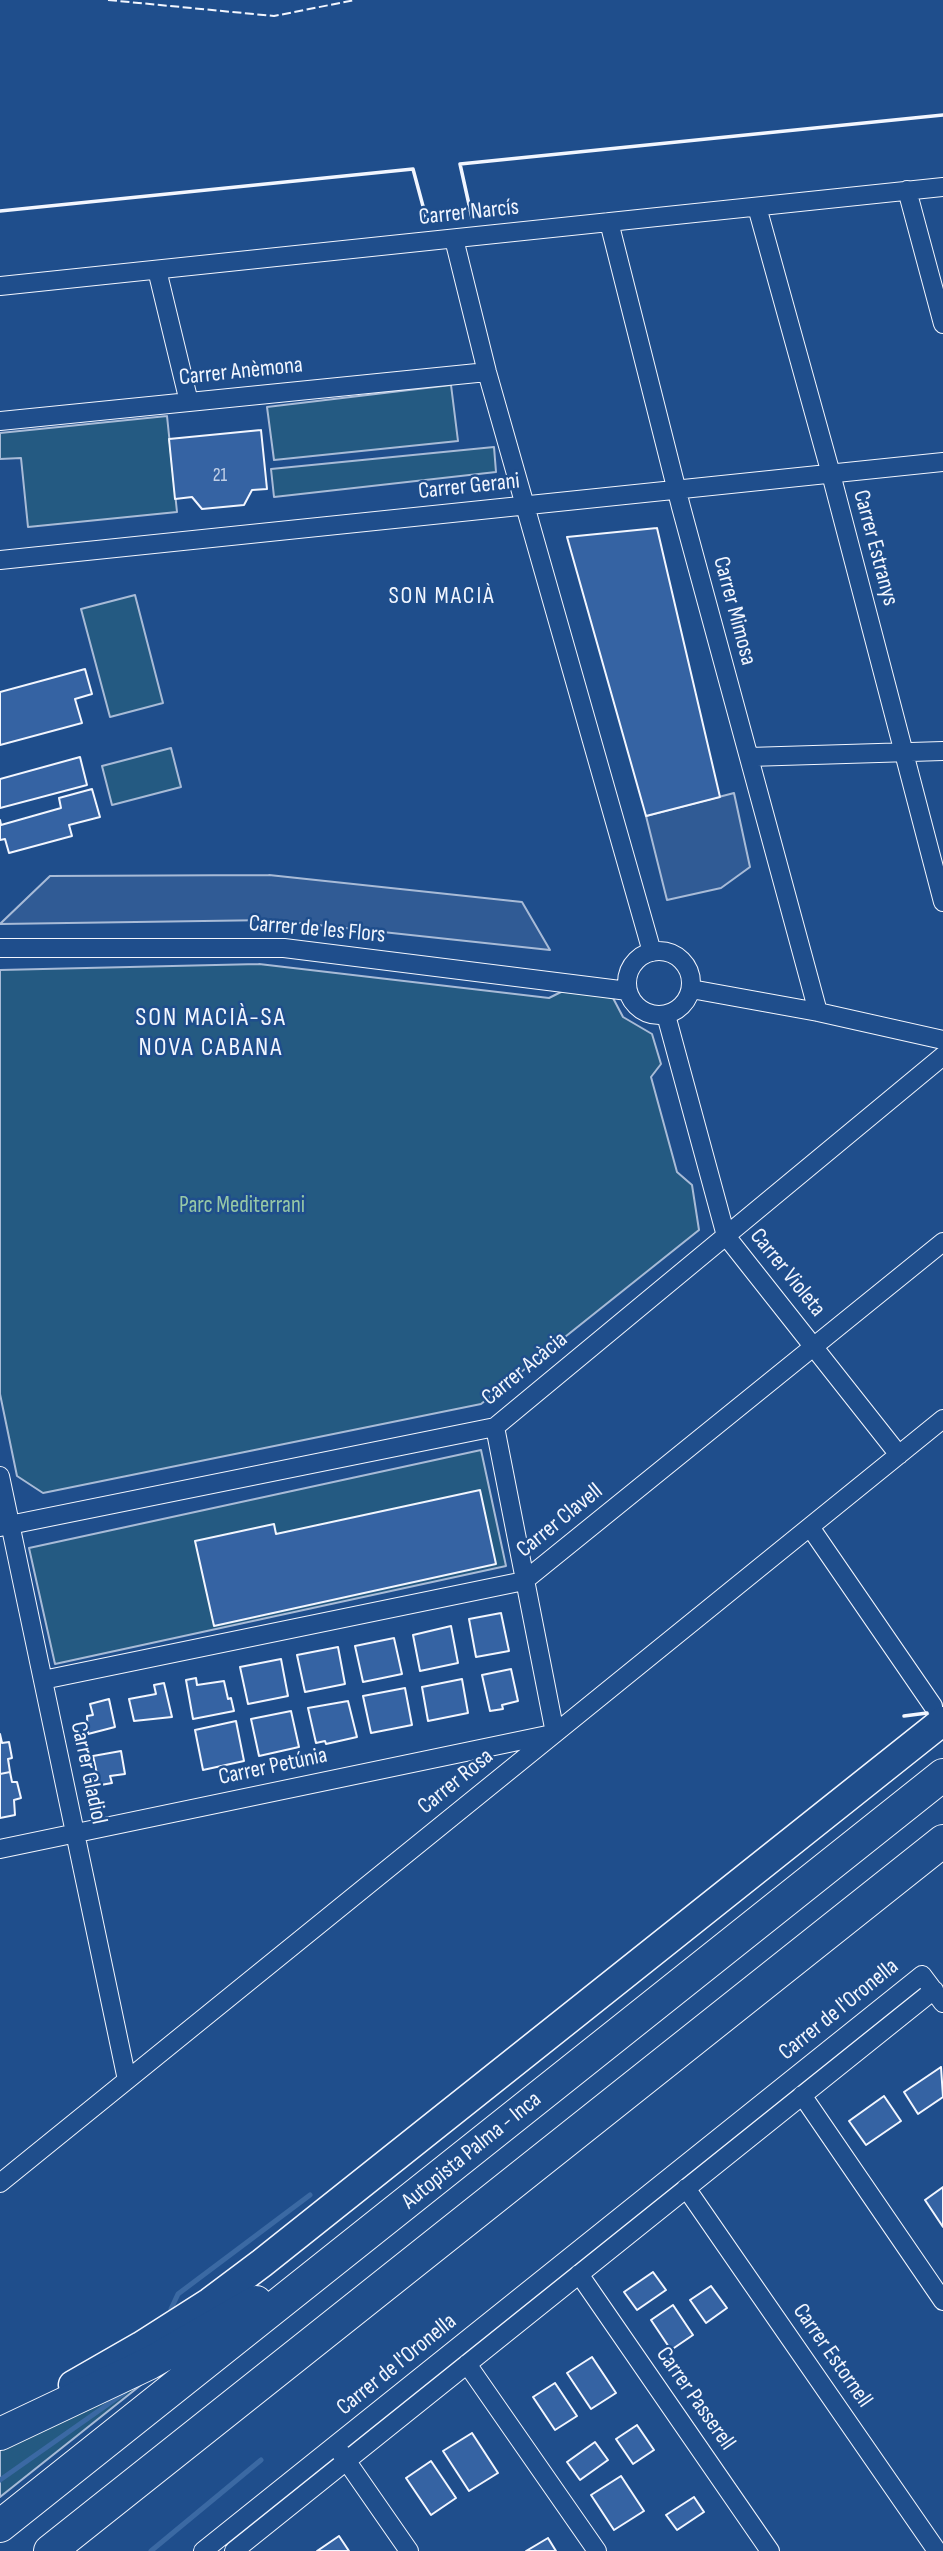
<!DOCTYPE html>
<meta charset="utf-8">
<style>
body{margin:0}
canvas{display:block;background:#1f4e8c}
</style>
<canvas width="943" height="2551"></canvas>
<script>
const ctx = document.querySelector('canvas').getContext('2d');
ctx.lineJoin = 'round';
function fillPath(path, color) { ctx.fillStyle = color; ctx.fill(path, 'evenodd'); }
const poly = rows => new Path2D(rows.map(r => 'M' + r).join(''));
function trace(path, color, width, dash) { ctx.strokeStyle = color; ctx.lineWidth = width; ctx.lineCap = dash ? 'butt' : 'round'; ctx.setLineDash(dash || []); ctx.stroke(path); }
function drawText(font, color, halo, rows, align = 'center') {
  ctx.font = font + ' "Sofia Sans Condensed",sans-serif'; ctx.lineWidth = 5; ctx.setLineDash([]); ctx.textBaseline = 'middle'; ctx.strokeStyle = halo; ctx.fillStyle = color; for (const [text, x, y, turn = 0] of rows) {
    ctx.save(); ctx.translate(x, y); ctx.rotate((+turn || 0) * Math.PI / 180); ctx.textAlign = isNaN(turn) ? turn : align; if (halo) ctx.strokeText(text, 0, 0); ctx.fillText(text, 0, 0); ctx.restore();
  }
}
const green = poly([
 [451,385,458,441,274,460,267,407,451,385],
 [167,416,177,512,28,527,21,458,0,459,0,433,167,416],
 [494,447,496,472,274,497,271,469,494,447],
 [135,595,163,703,110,717,81,609,135,595],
 [171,748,181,787,112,805,102,766,171,748],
 [259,964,549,998,567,989,613,998,623,1017,652,1034,661,1064,651,1077,677,1172,692,1185,699,1230,481,1404,43,1493,17,1476,0,1394,0,970,259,964],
 [481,1450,506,1566,55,1664,29,1548,481,1450],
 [156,2373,0,2497,0,2444,156,2373]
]);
fillPath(green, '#245a82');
trace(green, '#a8bbd7', 2);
const parking = poly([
 [734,793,750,867,721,888,667,900,646,816,734,793],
 [269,875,522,902,550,950,271,920,0,924,50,876,269,875]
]);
fillPath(parking, '#305b95');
trace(parking, '#a8bbd7', 2);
trace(poly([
 [171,2309,178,2294,310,2195],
 [0,2480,124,2393,128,2388],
 [151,2551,261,2460]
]), '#3b69a3', 5);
const building = poly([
 [261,430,267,489,252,490,244,505,202,509,192,497,175,499,169,439,261,430],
 [657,528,720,797,646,816,567,537,657,528],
 [85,669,92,694,75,699,82,723,0,745,0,692,85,669],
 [80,757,87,785,0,808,0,779,80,757],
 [92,789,100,817,69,825,72,836,9,853,5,839,0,840,0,820,1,825,61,808,59,798,92,789],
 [480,1490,496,1564,214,1626,195,1541,274,1524,276,1534,480,1490],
 [501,1613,509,1651,476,1657,469,1619,501,1613],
 [451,1626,458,1663,420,1671,413,1635,451,1626],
 [394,1638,402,1674,363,1682,355,1646,394,1638],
 [338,1647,345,1684,305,1692,297,1655,338,1647],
 [281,1659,288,1696,248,1704,240,1667,281,1659],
 [511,1669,518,1701,502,1705,503,1709,490,1711,482,1675,511,1669],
 [196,1678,197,1685,224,1681,228,1699,231,1698,234,1711,193,1719,186,1680,196,1678],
 [462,1679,468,1713,428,1721,422,1687,462,1679],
 [164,1683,172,1717,134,1721,129,1699,156,1694,154,1685,164,1683],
 [405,1688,412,1725,371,1733,363,1696,405,1688],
 [109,1699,115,1727,88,1734,87,1716,93,1715,90,1704,109,1699],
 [348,1701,357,1737,326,1744,325,1741,316,1743,308,1708,348,1701],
 [291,1711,299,1747,259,1756,251,1719,291,1711],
 [236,1721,244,1761,203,1770,195,1730,236,1721],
 [0,1734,2,1743,9,1742,12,1758,8,1759,10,1772,0,1774,0,1734],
 [121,1751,125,1774,110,1776,112,1783,95,1786,93,1775,97,1774,93,1756,121,1751],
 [10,1772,12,1782,17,1782,21,1798,14,1800,15,1815,0,1818,0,1774,10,1772],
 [941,2067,943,2097,918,2114,904,2092,941,2067],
 [884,2096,901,2121,866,2145,849,2121,884,2096],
 [943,2187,943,2227,925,2200,943,2187],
 [653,2272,666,2290,637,2310,624,2292,653,2272],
 [711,2286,727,2308,706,2323,690,2300,711,2286],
 [673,2305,693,2335,671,2350,651,2320,673,2305],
 [592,2357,616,2393,591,2409,567,2373,592,2357],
 [555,2383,577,2416,555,2430,533,2397,555,2383],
 [637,2425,654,2450,633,2464,616,2439,637,2425],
 [472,2433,498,2473,469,2491,443,2451,472,2433],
 [595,2442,608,2460,580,2480,567,2462,595,2442],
 [431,2461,456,2498,431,2515,406,2478,431,2461],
 [621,2476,644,2511,614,2530,591,2495,621,2476],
 [694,2497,704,2512,677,2530,666,2515,694,2497],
 [339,2536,349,2551,317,2551,339,2536],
 [548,2538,556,2551,526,2551,548,2538]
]);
fillPath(building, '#3563a3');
trace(building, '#f2f6ff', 2);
const minor = poly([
 [907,190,943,324],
 [757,207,831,474,943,902],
 [609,222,681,507,818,1012],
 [454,239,487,372,652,952],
 [157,270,189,402],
 [0,286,943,187],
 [0,421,487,372],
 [0,560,943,462],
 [749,757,943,751],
 [0,948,284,948,628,991],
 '627 983a32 32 0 1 1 64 0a32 32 0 1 1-64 0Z',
 [691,989,818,1012,943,1040],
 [666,1015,726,1236,899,1455],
 [495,1427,555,1733],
 [0,1476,127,2080],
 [0,1527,495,1427,943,1056],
 [810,1527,933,1706],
 [43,1680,524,1581,943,1242],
 [0,1849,552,1734],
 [802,2095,943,2301],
 [0,2183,943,1419],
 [686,2188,937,2551],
 [579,2274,770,2551],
 [467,2364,597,2551],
 [341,2453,409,2551],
 [203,2551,922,1975,943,2003],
 [234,2551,934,1990]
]);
const trunk = poly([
 [73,2385,141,2346,210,2302,262,2263,943,1721]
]);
const motorway = poly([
 [0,2434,150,2363,256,2302],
 [0,2526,943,1775],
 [50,2551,943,1841]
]);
trace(minor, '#f2f6ff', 20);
trace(trunk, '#f2f6ff', 31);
trace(motorway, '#f2f6ff', 34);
trace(minor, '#1f4e8c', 18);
trace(trunk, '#1f4e8c', 28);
trace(motorway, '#1f4e8c', 32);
trace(poly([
 [108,0,274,16,355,0]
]), '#f2f6ff', 2, [9, 3.5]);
trace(poly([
 [0,211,413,169,427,221],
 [472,218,460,164,943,115],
 [904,1716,927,1713]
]), '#f2f6ff', 3.5);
drawText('19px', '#c3d1e8', null, [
 ["21",220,476]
]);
drawText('23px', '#f2f6ff', '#1f4e8c', [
 ["Carrer Narcís",469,213,-6],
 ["Carrer Anèmona",241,372,-6],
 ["Carrer Gerani",469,487,-6],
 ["Carrer Estranys",875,548,75],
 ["Carrer Mimosa",734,611,75],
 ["Carrer de les Flors",317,930,5],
 ["Carrer Violeta",787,1273,51],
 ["Carrer Acàcia",525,1369,-39],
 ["Carrer Clavell",560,1521,-39],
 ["Carrer Petúnia",273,1767,-12],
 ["Carrer Gladiol",88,1773,78],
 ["Carrer Rosa",456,1782,-39],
 ["Carrer de l'Oronella",839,2010,-39],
 ["Autopista Palma - Inca",472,2151,-39],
 ["Carrer Estornell",832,2356,55],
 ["Carrer de l'Oronella",397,2365,-39],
 ["Carrer Passerell",695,2399,55]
]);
drawText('23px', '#97c8a6', '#1f4e8c', [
 ["Parc Mediterrani",242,1206]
]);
ctx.letterSpacing = '2px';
drawText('24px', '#f2f6ff', '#1f4e8c', [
 ["SON MACIÀ",442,597]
]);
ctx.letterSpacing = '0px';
ctx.letterSpacing = '2px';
drawText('26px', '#f2f6ff', '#1f4e8c', [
 ["SON MACIÀ-SA",211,1018],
 ["NOVA CABANA",211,1048]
]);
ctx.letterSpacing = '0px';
</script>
